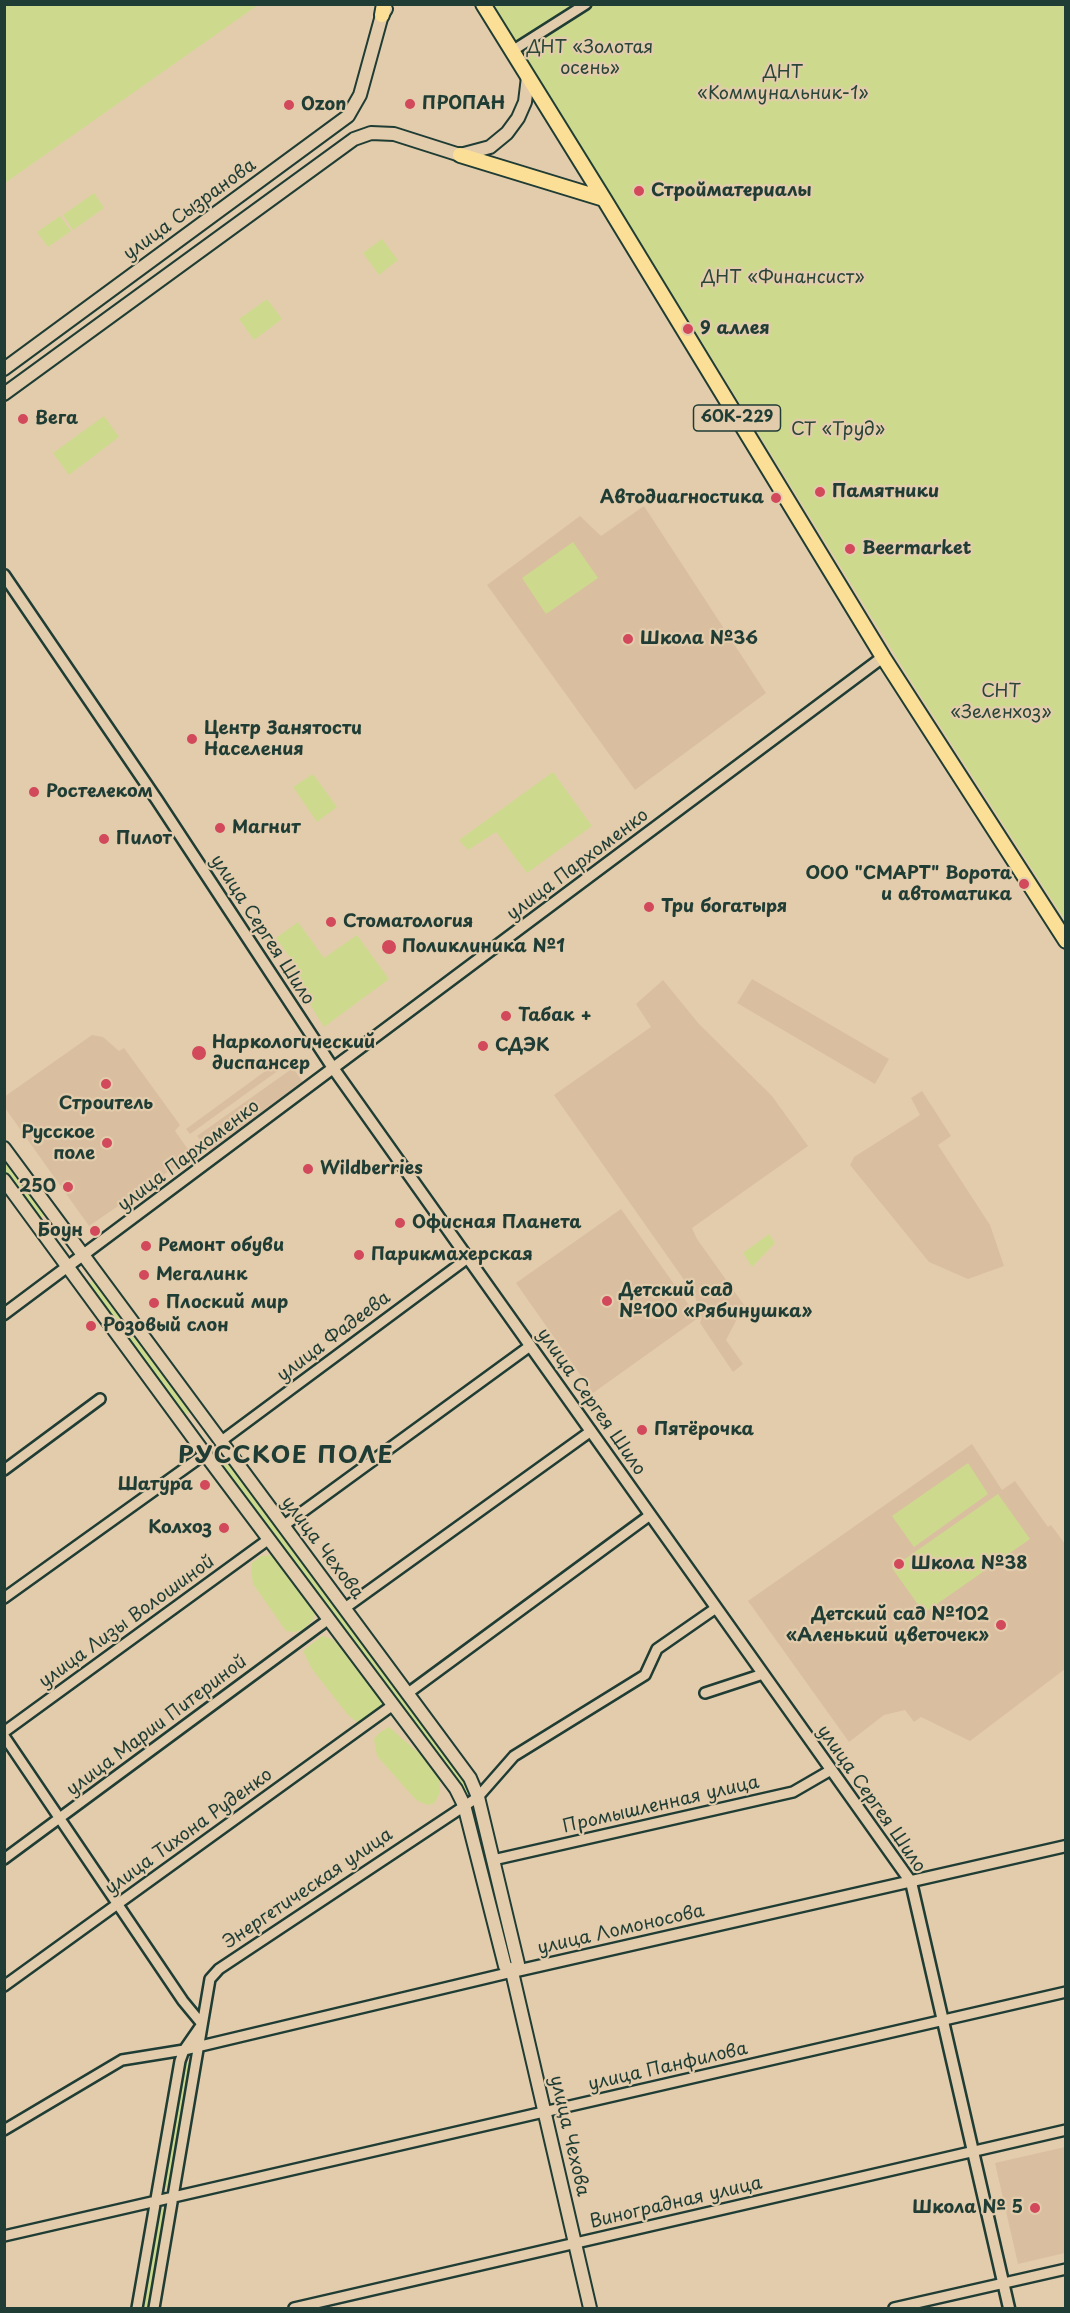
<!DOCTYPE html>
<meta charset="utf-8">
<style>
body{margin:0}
#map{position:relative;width:1070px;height:2313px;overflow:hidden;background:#e3ccac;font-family:"Playpen Sans",sans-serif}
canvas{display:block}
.frame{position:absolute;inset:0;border:6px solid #1f3d34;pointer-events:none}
</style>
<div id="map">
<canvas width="1070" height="2313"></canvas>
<div class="frame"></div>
</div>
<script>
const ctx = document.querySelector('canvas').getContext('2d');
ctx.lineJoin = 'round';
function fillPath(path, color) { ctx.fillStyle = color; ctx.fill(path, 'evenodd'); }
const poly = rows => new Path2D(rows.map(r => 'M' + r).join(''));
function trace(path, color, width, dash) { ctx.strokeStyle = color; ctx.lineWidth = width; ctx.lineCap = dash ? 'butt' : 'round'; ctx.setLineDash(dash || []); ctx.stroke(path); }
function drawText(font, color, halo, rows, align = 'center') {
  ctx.font = font + ' "Playpen Sans",sans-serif'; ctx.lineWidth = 4.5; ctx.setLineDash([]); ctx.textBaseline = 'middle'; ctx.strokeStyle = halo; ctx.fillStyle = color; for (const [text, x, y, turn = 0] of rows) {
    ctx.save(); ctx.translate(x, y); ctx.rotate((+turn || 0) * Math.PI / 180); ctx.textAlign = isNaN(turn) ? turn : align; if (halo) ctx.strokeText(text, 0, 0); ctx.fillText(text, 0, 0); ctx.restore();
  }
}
fillPath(poly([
 [644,506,766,693,635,790,487,585,580,516,601,536],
 [752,979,889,1059,875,1084,737,1003],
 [663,980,699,1024,772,1096,808,1146,692,1228,697,1239,744,1305,726,1340,743,1364,733,1372,700,1323,702,1317,694,1294,554,1095,651,1027,636,1004],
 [92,1035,103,1037,119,1051,124,1048,180,1125,175,1131,199,1165,191,1156,89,1226,5,1108,4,1097],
 [275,1064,279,1070,190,1134,186,1129],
 [293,1068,303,1082,210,1151,197,1136],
 [922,1091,951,1136,938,1145,990,1225,1004,1266,968,1279,929,1262,850,1165,854,1157,920,1115,911,1098],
 [621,1209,698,1318,593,1393,516,1283],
 [972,1444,1002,1490,1015,1481,1048,1527,1051,1525,1065,1544,1065,1669,970,1741,921,1717,914,1722,905,1710,884,1715,849,1742,748,1601],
 [1065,2147,1065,2253,1018,2264,995,2163]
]), '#dabea0');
fillPath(poly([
 [5,4,258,4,258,5,5,183],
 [494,5,1065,5,1065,920,913,684],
 [94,193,104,208,73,230,63,215],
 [60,216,71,231,48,247,37,232],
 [382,239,398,260,379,275,363,253],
 [267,299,282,319,254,340,239,319],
 [104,416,119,437,69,475,53,453],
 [573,542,598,578,546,614,522,578],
 [553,772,592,826,527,873,496,832,468,850,459,840],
 [313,774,337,807,317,822,293,787],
 [298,922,324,958,357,935,389,979,324,1027,289,971,296,966,276,938],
 [4,1155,48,1213,39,1220,5,1173],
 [769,1234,775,1243,752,1267,743,1253],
 [96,1279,191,1411,184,1416,89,1284],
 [227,1458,467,1782,470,1793,467,1795,220,1463],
 [968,1463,988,1494,914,1547,892,1516],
 [998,1494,1030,1539,924,1613,892,1568],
 [272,1555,295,1583,315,1615,312,1621,302,1630,294,1632,286,1631,253,1584,251,1570,252,1563,261,1556],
 [322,1636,332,1639,359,1666,383,1704,379,1715,357,1722,348,1715,312,1669,303,1651],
 [389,1727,421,1755,440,1778,440,1792,435,1803,427,1805,416,1800,377,1756,374,1739,379,1733],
 [479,1819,509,1948,504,1950,474,1820],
 [185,2062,192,2063,170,2188,163,2187],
 [159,2208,166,2209,149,2308,141,2308]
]), '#cdda8e');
const minor = poly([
 [512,51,586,4],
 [220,1442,468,1258],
 [4,1470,100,1399],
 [283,1526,530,1346],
 [4,1598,205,1454],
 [345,1608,591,1431],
 [408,1693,650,1515],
 [705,1693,763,1674],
 [4,1732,269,1539],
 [4,1736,183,2001,202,2024,184,2050,180,2061,137,2308],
 [4,1859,329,1619],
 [493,1860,793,1792,831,1770],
 [4,1986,393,1705],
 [4,2130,122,2060,184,2050,512,1972],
 [4,2236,1066,1992],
 [154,2308,210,1979,219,1969,478,1797,514,1756,645,1675,657,1649,716,1608],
 [294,2308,1066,2130],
 [894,2308,1066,2269]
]);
const tertiary = poly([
 [4,575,157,800,333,1068,911,1882,1009,2308],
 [4,1314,883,657],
 [512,1972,1066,1846]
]);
const secondary = poly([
 [4,369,348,116,360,95,382,15,386,9],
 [4,394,354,139,371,133,394,134,460,155,490,147,507,133,518,118,525,102,528,77],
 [4,1148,470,1778,478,1797,518,1964,512,1972],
 [4,1180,205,1454,456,1789,464,1805,505,1966,512,1972,590,2308]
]);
const primary = poly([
 [483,4,604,199,883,657,1066,941],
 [382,15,384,4],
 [460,155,604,199]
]);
trace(minor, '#1f3d34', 14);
trace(tertiary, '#1f3d34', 15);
trace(secondary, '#1f3d34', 16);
trace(primary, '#1f3d34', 18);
trace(minor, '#e3ccac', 9);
trace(tertiary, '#e3ccac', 10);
trace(secondary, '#e3ccac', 12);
trace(primary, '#fbdf96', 14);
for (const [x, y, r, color] of [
 [410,104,6,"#d1495b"],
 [289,105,6,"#d1495b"],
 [639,191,6,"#d1495b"],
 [688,329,6,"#d1495b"],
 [23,419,6,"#d1495b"],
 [820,492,6,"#d1495b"],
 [776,498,6,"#d1495b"],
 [850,549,6,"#d1495b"],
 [628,639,6,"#d1495b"],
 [192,739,6,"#d1495b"],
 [34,792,6,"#d1495b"],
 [220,828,6,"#d1495b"],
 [104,839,6,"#d1495b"],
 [1024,884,6,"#d1495b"],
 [649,907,6,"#d1495b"],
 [331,922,6,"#d1495b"],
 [389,947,8,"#d1495b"],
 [506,1016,6,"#d1495b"],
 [483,1046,6,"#d1495b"],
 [199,1053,8,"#d1495b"],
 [106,1084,6,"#d1495b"],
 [107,1143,6,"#d1495b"],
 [308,1169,6,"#d1495b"],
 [68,1187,6,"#d1495b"],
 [400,1223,6,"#d1495b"],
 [95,1231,6,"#d1495b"],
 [146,1246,6,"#d1495b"],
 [359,1255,6,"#d1495b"],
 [144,1275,6,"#d1495b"],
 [607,1301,6,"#d1495b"],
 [154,1303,6,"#d1495b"],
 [91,1326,6,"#d1495b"],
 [642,1430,6,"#d1495b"],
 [205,1485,6,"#d1495b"],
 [224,1528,6,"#d1495b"],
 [899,1564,6,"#d1495b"],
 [1001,1625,6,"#d1495b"],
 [1035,2208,6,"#d1495b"]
]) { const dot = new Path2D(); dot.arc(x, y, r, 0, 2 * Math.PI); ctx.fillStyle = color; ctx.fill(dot); trace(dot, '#e3ccac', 2); }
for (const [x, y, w] of [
 [737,418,87]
]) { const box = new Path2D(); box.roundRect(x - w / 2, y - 13, w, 26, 4.5); ctx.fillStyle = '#e3ccac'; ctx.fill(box); trace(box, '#1f3d34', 1.5); }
drawText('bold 16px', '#1f3d34', null, [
 ["60К-229",737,418]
]);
drawText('18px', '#284538', '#e3ccac', [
 ["ДНТ «Золотая",590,48],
 ["осень»",590,69],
 ["ДНТ",783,73],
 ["«Коммунальник-1»",783,94],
 ["ДНТ «Финансист»",783,278],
 ["СТ «Труд»",838,430],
 ["СНТ",1001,692],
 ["«Зеленхоз»",1001,713]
]);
drawText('bold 18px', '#1f3d34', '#e3ccac', [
 ["ПРОПАН",422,104],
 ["Ozon",301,105],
 ["Стройматериалы",651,191],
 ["9 аллея",700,329],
 ["Вега",35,419],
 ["Памятники",832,492],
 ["Автодиагностика",764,498,"right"],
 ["Beermarket",862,549],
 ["Школа №36",640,639],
 ["Центр Занятости",204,729],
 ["Населения",204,750],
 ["Ростелеком",46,792],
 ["Магнит",232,828],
 ["Пилот",116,839],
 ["ООО \"СМАРТ\" Ворота",1012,874,"right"],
 ["и автоматика",1012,895,"right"],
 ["Три богатыря",661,907],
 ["Стоматология",343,922],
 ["Поликлиника №1",402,947],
 ["Табак +",518,1016],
 ["Наркологический",212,1043],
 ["диспансер",212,1064],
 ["СДЭК",495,1046],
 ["Строитель",106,1104,"center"],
 ["Русское",95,1133,"right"],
 ["поле",95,1154,"right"],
 ["Wildberries",320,1169],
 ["250",56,1187,"right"],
 ["Офисная Планета",412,1223],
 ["Боун",83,1231,"right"],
 ["Ремонт обуви",158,1246],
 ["Парикмахерская",371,1255],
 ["Мегалинк",156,1275],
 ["Детский сад",619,1291],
 ["№100 «Рябинушка»",619,1312],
 ["Плоский мир",166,1303],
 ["Розовый слон",103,1326],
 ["Пятёрочка",654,1430],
 ["Шатура",193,1485,"right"],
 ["Колхоз",212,1528,"right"],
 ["Школа №38",911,1564],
 ["Детский сад №102",989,1615,"right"],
 ["«Аленький цветочек»",989,1636,"right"],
 ["Школа № 5",1023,2208,"right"]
], 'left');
drawText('18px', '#1f3d34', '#e3ccac', [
 ["улица Сызранова",190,210,-36],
 ["улица Пархоменко",578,865,-37],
 ["улица Сергея Шило",262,930,57],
 ["улица Пархоменко",189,1156,-37],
 ["улица Фадеева",334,1337,-37],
 ["улица Сергея Шило",591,1402,55],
 ["улица Чехова",322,1548,53],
 ["улица Лизы Волошиной",127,1622,-36],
 ["улица Марии Питериной",157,1726,-37],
 ["улица Сергея Шило",871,1799,55],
 ["Промышленная улица",661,1805,-13],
 ["улица Тихона Руденко",189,1832,-36],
 ["Энергетическая улица",308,1889,-34],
 ["улица Ломоносова",621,1930,-13],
 ["улица Панфилова",668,2067,-13],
 ["улица Чехова",569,2136,77],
 ["Виноградная улица",676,2203,-13]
]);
ctx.letterSpacing = '1.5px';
drawText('bold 24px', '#1f3d34', '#e3ccac', [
 ["РУССКОЕ ПОЛЕ",286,1456]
]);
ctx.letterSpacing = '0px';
</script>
